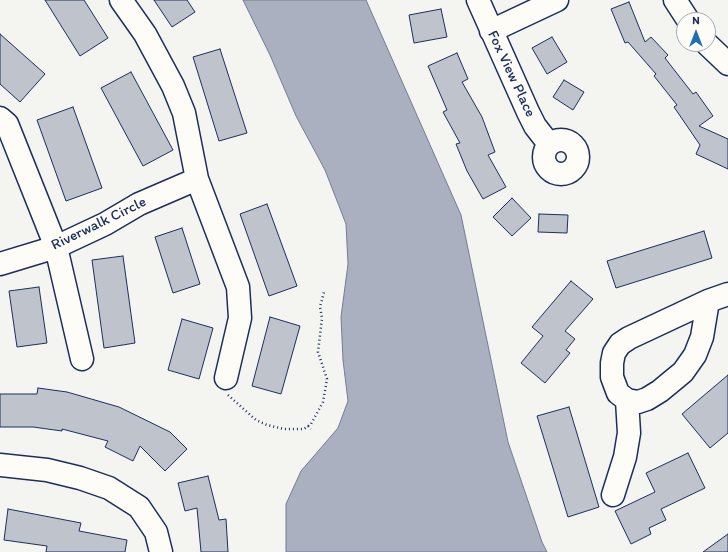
<!DOCTYPE html>
<style>
body{margin:0}
#map{position:relative;width:728px;height:552px;overflow:hidden;background:#f4f4f1;font-family:Itim,sans-serif}
canvas{display:block}
.north{position:absolute;left:676px;top:12px;width:40px;height:40px;box-sizing:border-box;background:#fdfcf7;border:1px solid #a3aaba;border-radius:50%;rotate:0deg;font-size:11px;font-weight:700;line-height:16px;text-align:center;color:#1b2f5e}
.north::after{content:'';display:block;margin:auto;width:14px;height:18px;background:#1f6fb2;clip-path:polygon(50% 0,100% 100%,50% 72%,0 100%)}
</style>
<div id="map">
<canvas width="728" height="552"></canvas>
<div class="north">N</div>
</div>
<script>
const ctx = document.querySelector('canvas').getContext('2d');
ctx.lineJoin = 'round';
function fillPath(path, color) { ctx.fillStyle = color; ctx.fill(path, 'evenodd'); }
const poly = rows => new Path2D(rows.map(r => 'M' + r).join(''));
function trace(path, color, width, dash) { ctx.strokeStyle = color; ctx.lineWidth = width; ctx.lineCap = dash ? 'butt' : 'round'; ctx.setLineDash(dash || []); ctx.stroke(path); }
function drawText(font, color, halo, rows, align = 'center') {
  ctx.font = font + ' Itim,sans-serif'; ctx.lineWidth = 3; ctx.setLineDash([]); ctx.textBaseline = 'middle'; ctx.strokeStyle = halo; ctx.fillStyle = color; for (const [text, x, y, turn = 0] of rows) {
    ctx.save(); ctx.translate(x, y); ctx.rotate((+turn || 0) * Math.PI / 180); ctx.textAlign = isNaN(turn) ? turn : align; if (halo) ctx.strokeText(text, 0, 0); ctx.fillText(text, 0, 0); ctx.restore();
  }
}
const water = poly([
 [243,0,366,0,461,215,508,442,542,542,547,552,286,552,286,504,301,471,338,428,348,401,343,360,341,317,348,264,346,224,325,170,296,116,270,55,243,0]
]);
fillPath(water, '#aab0bf');
trace(water, '#717c98', 1);
const building = poly([
 [45,0,84,0,108,38,80,56,45,0],
 [154,0,187,0,195,12,172,27,154,0],
 [629,2,645,42,651,37,668,55,665,58,693,94,696,92,713,116,699,126,728,139,728,169,696,154,700,145,674,107,677,105,654,76,656,74,628,42,625,43,611,9,629,2],
 [441,9,447,37,414,43,409,15,441,9],
 [0,34,45,74,20,102,0,84,0,34],
 [552,37,567,62,547,74,532,48,552,37],
 [220,49,247,133,219,141,193,57,220,49],
 [457,53,468,79,462,82,482,117,495,152,488,155,506,187,483,199,467,171,456,144,460,143,443,112,447,110,428,66,457,53],
 [131,72,173,150,143,166,101,88,131,72],
 [564,80,584,92,573,110,553,97,564,80],
 [73,107,102,188,66,201,37,120,73,107],
 [512,198,531,218,512,236,493,217,512,198],
 [267,204,297,286,269,296,240,214,267,204],
 [539,214,568,215,567,233,538,232,539,214],
 [182,228,200,284,173,293,155,237,182,228],
 [704,231,712,258,616,288,607,261,704,231],
 [123,256,135,343,104,348,92,260,123,256],
 [571,281,593,299,565,331,575,339,566,350,570,353,545,383,521,363,543,336,532,327,571,281],
 [39,287,47,343,17,347,9,291,39,287],
 [270,317,300,326,281,394,252,386,270,317],
 [182,319,213,328,199,379,168,370,182,319],
 [728,375,728,433,710,448,682,414,728,375],
 [38,388,67,392,119,407,170,432,187,449,165,471,140,446,133,461,105,447,108,441,62,429,62,431,33,427,0,427,0,394,37,394,38,388],
 [569,407,599,507,568,517,537,416,569,407],
 [688,453,705,488,661,509,666,520,649,528,651,534,631,544,615,511,655,492,646,473,688,453],
 [208,476,219,520,226,519,228,552,201,552,197,508,185,511,178,483,208,476],
 [8,509,81,523,79,531,127,540,125,552,46,552,47,546,4,540,8,509],
 [728,534,728,552,703,552,728,534]
]);
fillPath(building, '#bfc3cc');
trace(building, '#1b2f5e', 1);
const minor = poly([
 [121,0,145,34,173,86,184,113,197,179,238,287,240,318,226,378],
 [478,0,528,112,535,126,549,144],
 [675,0,688,20],
 [491,31,557,0],
 [707,44,728,64],
 [0,118,7,124,56,247,82,359],
 '544 157a17 17 0 1 1 34 0a17 17 0 1 1-34 0Z',
 [0,264,56,247,105,224,139,204,197,179],
 [708,301,702,337,695,355,683,372,660,391,647,399,638,402,627,400,618,393,612,377,612,363,614,353,620,344,629,338,708,301,728,294],
 [0,465,47,470,80,478,109,488,139,507,156,532,161,552],
 [613,495,625,457,629,433,627,400]
]);
trace(minor, '#1b2f5e', 25);
trace(poly([
 [228,395,256,420,267,425,284,429,304,429,311,424,323,402,327,379,318,352,322,318,320,307,324,292],
 [308,426,311,429]
]), '#1b2f5e', 2.5, [1, 3]);
trace(minor, '#fdfcf7', 22);
drawText('15px', '#1b2f5e', '#fdfcf7', [
 ["Fox View Place",511,74,65],
 ["Riverwalk Circle",99,224,-26]
]);
</script>
